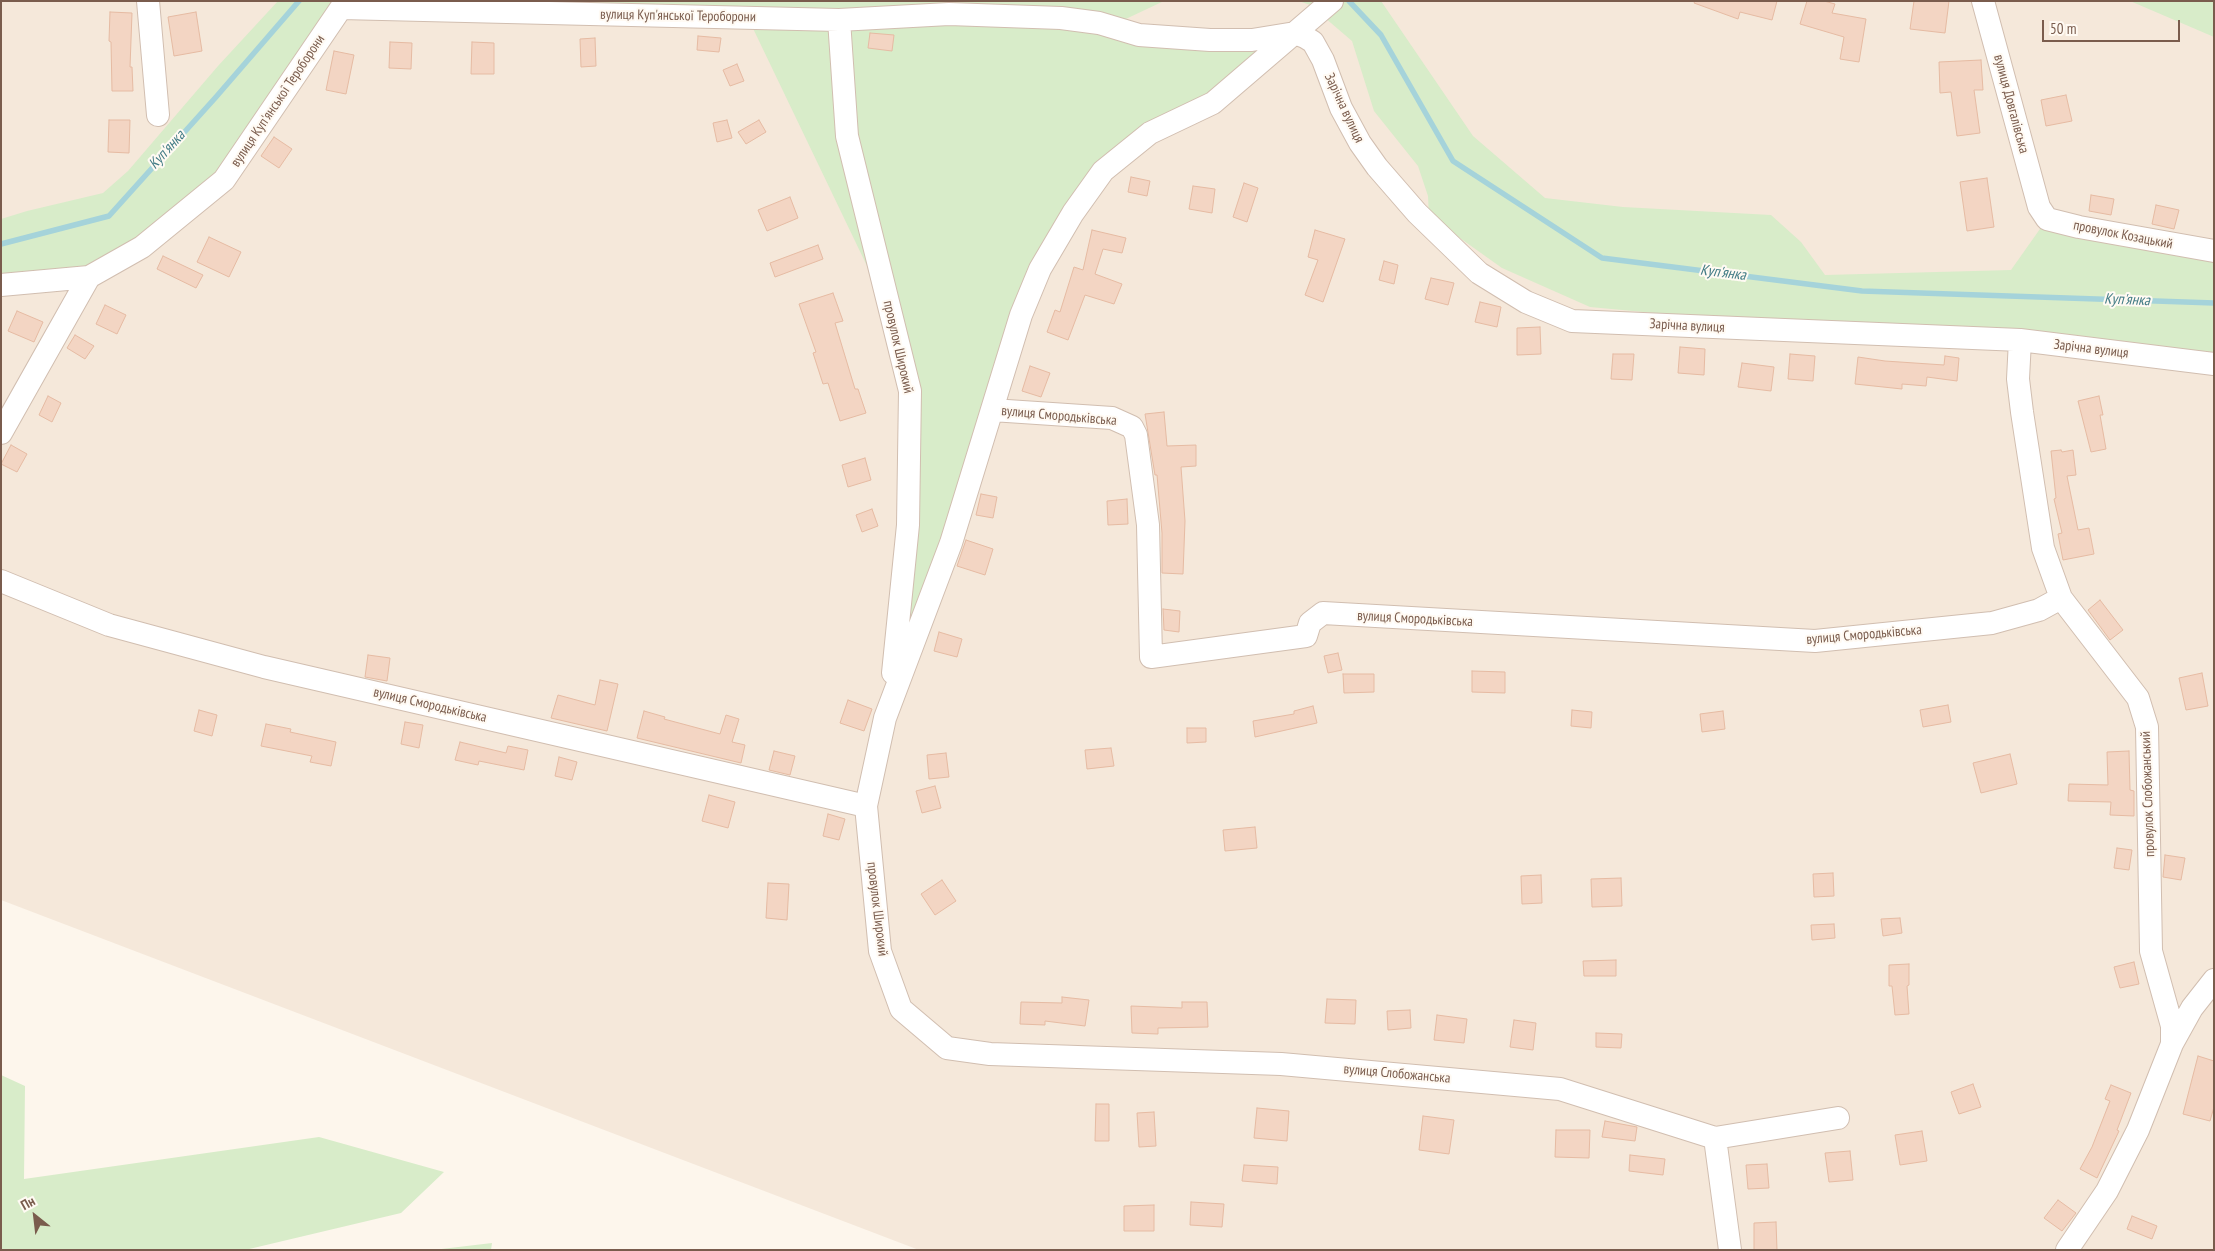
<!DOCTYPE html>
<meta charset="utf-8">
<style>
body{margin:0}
#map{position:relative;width:2215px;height:1251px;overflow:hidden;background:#fdf6ec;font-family:"PT Sans Narrow",sans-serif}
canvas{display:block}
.frame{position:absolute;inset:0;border:2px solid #7a5c4d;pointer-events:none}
.north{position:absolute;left:10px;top:1191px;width:50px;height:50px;-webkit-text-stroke:4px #fffaf3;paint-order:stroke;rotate:331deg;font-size:14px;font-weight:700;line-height:20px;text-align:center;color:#7a5c4d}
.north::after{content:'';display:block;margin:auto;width:18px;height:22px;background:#7a5c4d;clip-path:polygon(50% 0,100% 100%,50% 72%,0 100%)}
.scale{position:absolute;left:2042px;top:20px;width:138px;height:22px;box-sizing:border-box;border:2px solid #7a5c4d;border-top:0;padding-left:6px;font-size:15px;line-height:18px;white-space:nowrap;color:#7a5c4d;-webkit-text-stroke:4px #fffaf3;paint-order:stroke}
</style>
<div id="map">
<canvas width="2215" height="1251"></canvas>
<div class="frame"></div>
<div class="north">Пн</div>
<div class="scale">50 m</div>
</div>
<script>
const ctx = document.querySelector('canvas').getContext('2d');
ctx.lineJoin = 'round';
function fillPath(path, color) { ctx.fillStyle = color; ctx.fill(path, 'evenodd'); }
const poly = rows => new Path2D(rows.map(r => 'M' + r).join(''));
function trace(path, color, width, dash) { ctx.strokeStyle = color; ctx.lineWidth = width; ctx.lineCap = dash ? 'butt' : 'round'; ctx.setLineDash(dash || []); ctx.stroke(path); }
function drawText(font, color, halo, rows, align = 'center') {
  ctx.font = font + ' "PT Sans Narrow",sans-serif'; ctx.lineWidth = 4; ctx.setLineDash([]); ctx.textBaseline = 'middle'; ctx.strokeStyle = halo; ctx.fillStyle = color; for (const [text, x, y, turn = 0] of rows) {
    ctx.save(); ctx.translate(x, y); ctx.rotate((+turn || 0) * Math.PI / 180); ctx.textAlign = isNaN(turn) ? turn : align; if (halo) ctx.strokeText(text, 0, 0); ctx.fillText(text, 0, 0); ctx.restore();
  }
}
fillPath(poly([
 [1,1,2135,1,2214,34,2214,1250,919,1250,1,900]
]), '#f5e8da');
fillPath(poly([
 [278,1,1164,1,1113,25,1295,33,1125,152,1040,269,889,708,910,400,898,341,867,266,748,18,342,8,240,155,89,277,1,280,1,219,27,211,103,193,128,171,218,66],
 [1299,1,1381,1,1473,136,1545,198,1623,207,1771,215,1801,242,1825,275,2011,270,2047,219,2214,251,2214,365,1590,307,1502,268,1429,216,1428,196,1418,166,1374,111,1352,41,1310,5],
 [2130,1,2214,1,2214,37],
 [1,1075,25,1086,24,1179,319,1137,444,1172,401,1213,245,1250,1,1250],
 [492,1243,491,1250,433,1250]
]), '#d8ecc9');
trace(poly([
 [1349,1,1381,35,1453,161,1602,258,1862,291,2214,303],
 [1,244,109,216,216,97,299,1]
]), '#a5d3da', 5.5);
const building = poly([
 [1695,1,1777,1,1772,20,1740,12,1738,19,1694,3,1695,1],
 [1807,1,1824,1,1835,4,1832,13,1866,19,1859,62,1840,59,1844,37,1800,24,1807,1],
 [1914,1,1949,1,1945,33,1910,29,1914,1],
 [110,12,132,13,130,67,132,67,133,91,112,91,111,42,109,41,110,12],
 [196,12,202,51,174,56,168,17,196,12],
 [870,33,894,35,892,51,868,48,870,33],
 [698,36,721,38,719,52,697,50,698,36],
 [595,38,596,66,581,67,580,39,595,38],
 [390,42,412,43,411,69,389,68,390,42],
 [472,42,494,43,494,74,471,74,472,42],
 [334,51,354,55,346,94,326,90,334,51],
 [1981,60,1983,90,1974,90,1980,133,1957,136,1951,92,1940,93,1939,62,1981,60],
 [737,64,744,81,730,86,723,70,737,64],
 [2066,95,2072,121,2046,126,2041,100,2066,95],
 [109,120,130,120,129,153,108,152,109,120],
 [727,120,732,138,717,142,713,123,727,120],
 [759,120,766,132,746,144,738,132,759,120],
 [274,137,292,149,279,168,261,156,274,137],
 [1131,177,1150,181,1147,196,1128,192,1131,177],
 [1987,178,1994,227,1967,231,1960,182,1987,178],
 [1244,183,1258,188,1247,222,1233,217,1244,183],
 [1193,186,1215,189,1212,213,1189,209,1193,186],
 [2091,195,2114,199,2111,215,2089,211,2091,195],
 [790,197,798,218,767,231,758,210,790,197],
 [2156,205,2179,210,2174,229,2152,224,2156,205],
 [1092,230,1126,238,1122,253,1103,249,1095,274,1122,284,1114,304,1085,295,1068,340,1047,332,1055,310,1060,312,1074,267,1083,270,1092,230],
 [1315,230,1345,239,1323,302,1305,295,1318,260,1308,257,1315,230],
 [209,237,241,252,229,277,197,262,209,237],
 [818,245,823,259,775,277,770,263,818,245],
 [163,256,203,275,196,288,157,269,163,256],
 [1384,261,1398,265,1394,284,1379,280,1384,261],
 [1431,278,1454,283,1448,305,1425,299,1431,278],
 [833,293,843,321,835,323,855,389,858,389,866,413,840,421,828,383,823,384,813,353,816,352,799,304,833,293],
 [1480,302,1501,307,1497,327,1475,322,1480,302],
 [105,305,126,315,117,334,96,324,105,305],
 [17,311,43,322,34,342,8,331,17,311],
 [1540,327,1541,354,1517,355,1517,328,1540,327],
 [75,335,94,346,85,359,67,348,75,335],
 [1680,347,1705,349,1704,375,1678,373,1680,347],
 [1613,354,1634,354,1632,380,1611,379,1613,354],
 [1790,354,1815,356,1813,381,1788,379,1790,354],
 [1945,356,1959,358,1957,381,1927,377,1926,386,1902,384,1902,389,1855,384,1858,357,1885,361,1944,365,1945,356],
 [1742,363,1774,367,1771,391,1738,387,1742,363],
 [1030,366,1050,373,1041,397,1022,391,1030,366],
 [48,396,61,403,52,422,39,415,48,396],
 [2099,396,2103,415,2100,415,2106,449,2091,452,2078,401,2099,396],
 [1164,412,1167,446,1196,445,1196,466,1181,467,1185,521,1183,574,1162,573,1162,533,1157,475,1155,475,1145,414,1164,412],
 [11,445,27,454,17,472,1,464,11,445],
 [2061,450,2062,452,2073,450,2076,475,2067,476,2078,530,2089,528,2094,554,2063,560,2058,534,2062,533,2054,499,2056,498,2051,451,2061,450],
 [865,458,871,480,848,487,842,465,865,458],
 [981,494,997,497,993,518,976,515,981,494],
 [1127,499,1128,524,1108,525,1107,501,1127,499],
 [872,509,878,526,862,532,856,515,872,509],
 [966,540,993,549,985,575,957,566,966,540],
 [2100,600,2123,630,2110,640,2088,610,2100,600],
 [1163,609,1180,611,1179,632,1164,630,1163,609],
 [939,632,962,639,957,657,934,651,939,632],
 [1338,653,1342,670,1328,673,1324,656,1338,653],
 [368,655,390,658,387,681,365,677,368,655],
 [1472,671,1505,672,1505,693,1472,692,1472,671],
 [2202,673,2208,706,2186,710,2179,678,2202,673],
 [1343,674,1374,674,1374,692,1344,693,1343,674],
 [600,680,618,684,607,731,551,718,558,695,595,705,600,680],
 [848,700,872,709,864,731,840,723,848,700],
 [1948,705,1951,722,1923,727,1920,710,1948,705],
 [1313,706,1317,723,1255,737,1253,721,1294,714,1294,711,1313,706],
 [199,710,217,715,212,736,194,731,199,710],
 [1572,710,1592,712,1591,728,1571,726,1572,710],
 [644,711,665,717,664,719,720,734,726,715,739,719,732,742,745,745,741,763,637,738,644,711],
 [1723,711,1725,729,1702,732,1700,714,1723,711],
 [405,722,423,725,419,748,401,744,405,722],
 [266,724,291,729,290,732,336,742,331,766,310,762,312,756,261,746,266,724],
 [1187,728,1206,728,1206,742,1187,743,1187,728],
 [460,742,506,753,508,746,528,750,524,770,479,761,478,765,455,760,460,742],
 [1111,748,1114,766,1087,769,1085,750,1111,748],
 [774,751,795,756,790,775,769,770,774,751],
 [2129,751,2130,790,2134,791,2134,816,2110,815,2111,802,2068,801,2069,784,2108,785,2107,752,2129,751],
 [946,753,949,777,929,779,927,755,946,753],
 [2010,754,2017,784,1981,793,1973,763,2010,754],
 [559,757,577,762,572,780,555,776,559,757],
 [935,786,941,808,922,813,916,791,935,786],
 [709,795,735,802,728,828,702,821,709,795],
 [828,814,845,819,839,840,823,836,828,814],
 [1255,827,1257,848,1225,851,1223,830,1255,827],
 [2117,848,2132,850,2129,870,2114,868,2117,848],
 [2165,855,2185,858,2181,880,2163,877,2165,855],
 [1833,873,1834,896,1814,897,1813,874,1833,873],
 [1541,875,1542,903,1522,904,1521,876,1541,875],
 [1621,878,1622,906,1592,907,1591,879,1621,878],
 [942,880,956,901,935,915,921,894,942,880],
 [768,883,789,884,787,920,766,918,768,883],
 [1900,918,1902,933,1883,936,1881,919,1900,918],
 [1834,924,1835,938,1812,940,1811,925,1834,924],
 [1616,960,1616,976,1584,976,1583,961,1616,960],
 [2134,962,2139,984,2120,988,2114,967,2134,962],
 [1909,964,1909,985,1907,986,1909,1014,1895,1015,1892,986,1889,986,1889,965,1909,964],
 [1062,997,1089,1000,1085,1026,1045,1021,1045,1025,1020,1024,1021,1002,1062,1003,1062,997],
 [1327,999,1356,1000,1355,1024,1325,1023,1327,999],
 [1182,1002,1207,1002,1208,1027,1158,1028,1158,1034,1132,1033,1131,1006,1182,1008,1182,1002],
 [1410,1010,1411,1028,1388,1030,1387,1011,1410,1010],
 [1437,1015,1467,1019,1464,1043,1434,1040,1437,1015],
 [1514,1020,1536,1023,1533,1050,1510,1047,1514,1020],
 [1596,1033,1622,1034,1621,1048,1596,1047,1596,1033],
 [2198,1056,2214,1061,2214,1107,2210,1121,2183,1114,2198,1056],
 [1973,1084,1981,1107,1959,1114,1951,1092,1973,1084],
 [2111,1085,2131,1093,2117,1130,2119,1131,2097,1178,2080,1169,2092,1147,2110,1101,2105,1099,2111,1085],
 [1096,1104,1109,1104,1109,1141,1095,1141,1096,1104],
 [1257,1108,1289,1111,1287,1141,1254,1138,1257,1108],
 [1154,1112,1156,1146,1139,1147,1137,1113,1154,1112],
 [1423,1116,1454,1120,1449,1154,1419,1150,1423,1116],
 [1605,1121,1637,1127,1635,1141,1602,1137,1605,1121],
 [1556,1130,1590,1130,1589,1158,1555,1157,1556,1130],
 [1922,1131,1927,1161,1900,1165,1895,1135,1922,1131],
 [1850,1151,1853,1180,1829,1182,1825,1153,1850,1151],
 [1630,1155,1665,1159,1663,1175,1629,1171,1630,1155],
 [1767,1164,1769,1188,1748,1189,1746,1165,1767,1164],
 [1244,1165,1278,1167,1277,1184,1242,1181,1244,1165],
 [2058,1200,2076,1213,2062,1231,2044,1218,2058,1200],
 [1191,1202,1224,1204,1222,1227,1190,1225,1191,1202],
 [1154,1205,1154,1231,1124,1231,1124,1206,1154,1205],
 [2132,1216,2157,1226,2152,1239,2127,1229,2132,1216],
 [1776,1222,1777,1250,1754,1250,1754,1223,1776,1222]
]);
fillPath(building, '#f3d5c3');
trace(building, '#e6bba3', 1);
const street = poly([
 [148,1,158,115],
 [1332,1,1213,103,1150,133,1103,171,1073,213,1040,269,1021,315,951,543,885,718,866,806,880,951,901,1009,947,1048,990,1054,1281,1064,1560,1089,1715,1138,1838,1118],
 [1983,1,2039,207,2047,219,2079,227,2214,251],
 [839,20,847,136,910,391,908,525,893,673],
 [1,285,89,277,142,247,224,180,341,8,839,20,949,14,1061,18,1099,23,1139,35,1210,40,1252,40,1295,33,1305,37,1313,42,1323,60,1341,108,1360,143,1377,167,1417,213,1479,273,1526,302,1572,321,2020,340,2214,364],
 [2020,340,2018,379,2022,412,2043,548,2061,598,2138,698,2147,727,2151,951,2172,1026,2172,1044,2138,1130,2107,1191,2067,1250],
 [992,410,1112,418,1132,427,1136,435,1148,525,1151,657,1306,636,1310,623,1323,613,1815,641,1992,623,2039,610,2061,598],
 [1,433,89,277],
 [1,581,109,625,264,667,866,806],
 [2172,1044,2192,1008,2214,980],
 [1715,1138,1730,1250]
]);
trace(street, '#d1beb0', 24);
trace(street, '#fff', 22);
drawText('14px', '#7a5c4d', '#fffaf3', [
 ["вулиця Куп'янської Тероборони",678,16,1],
 ["вулиця Куп'янської Тероборони",278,101,-56],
 ["вулиця Довгалівська",2011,104,75],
 ["Зарічна вулиця",1344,108,65],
 ["провулок Козацький",2123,235,11],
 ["Зарічна вулиця",1687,326,3],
 ["провулок Широкий",898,347,77],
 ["Зарічна вулиця",2091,349,7],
 ["вулиця Смородьківська",1059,416,5],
 ["вулиця Смородьківська",1415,619,3],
 ["вулиця Смородьківська",1864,635,-5],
 ["вулиця Смородьківська",430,705,13],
 ["провулок Слобожанський",2148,794,-92],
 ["провулок Широкий",877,909,83],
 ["вулиця Слобожанська",1397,1074,5]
]);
drawText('italic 15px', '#437c86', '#fffaf3', [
 ["Куп'янка",167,150,-48],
 ["Куп'янка",1723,273,7],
 ["Куп'янка",2127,300,2]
]);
</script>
